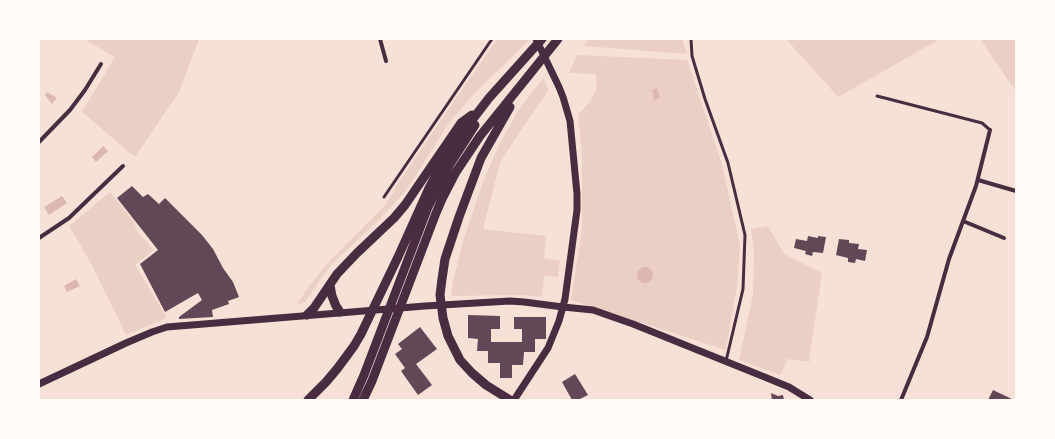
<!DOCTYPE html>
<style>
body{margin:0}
#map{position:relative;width:1055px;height:439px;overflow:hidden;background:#f7e1d7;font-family:Overpass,sans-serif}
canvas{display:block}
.frame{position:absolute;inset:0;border:40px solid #fffaf5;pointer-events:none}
</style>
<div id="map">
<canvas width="1055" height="439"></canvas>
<div class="frame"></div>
</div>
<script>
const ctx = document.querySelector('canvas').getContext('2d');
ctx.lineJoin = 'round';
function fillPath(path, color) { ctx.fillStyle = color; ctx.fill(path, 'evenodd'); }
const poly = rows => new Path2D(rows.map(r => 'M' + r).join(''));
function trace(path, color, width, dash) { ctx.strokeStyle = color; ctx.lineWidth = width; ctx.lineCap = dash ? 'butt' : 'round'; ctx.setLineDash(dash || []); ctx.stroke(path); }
fillPath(poly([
 [84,39,199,39,179,92,135,157,82,112,115,57],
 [497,39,528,39,529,40,471,97,449,123,405,192,375,224,333,263,322,277,309,297,305,302,297,305,309,286,329,262,386,204,399,182,441,120],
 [589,39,682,39,687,54,583,46],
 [786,39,940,39,838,97],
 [980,39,1016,39,1016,92],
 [577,55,687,60,722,164,740,245,737,286,726,350,571,300,582,229,582,155,578,114,589,103,597,89,596,74,569,73],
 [543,78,549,90,521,130,500,163,483,229,546,236,544,258,560,261,558,277,544,276,542,297,524,295,451,296,453,282,463,241,483,182,498,147,518,111],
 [110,192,134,222,137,231,154,250,135,265,167,318,126,335,92,265,69,226],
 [768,226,784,254,822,273,809,362,788,359,780,375,739,360,753,294,754,253,751,229]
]), '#ebcfc5');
fillPath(poly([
 [657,88,660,98,653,101,653,99,654,98,652,90],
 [47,92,57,98,52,104,45,95],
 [103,146,108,151,96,162,92,157],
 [62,196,67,203,49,215,44,207],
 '637 275a8 8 0 1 1 16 0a8 8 0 1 1-16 0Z',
 [76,279,80,286,67,292,64,286]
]), '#dcb8b0');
fillPath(poly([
 [132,186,143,197,148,194,159,204,165,198,202,235,213,249,223,268,233,282,239,297,228,301,229,304,212,310,213,317,179,319,179,317,202,300,198,293,165,312,140,264,158,250,117,198],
 [808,236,818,238,818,236,826,237,823,253,813,252,812,256,805,254,806,251,794,248,796,239,807,241],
 [839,239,849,240,849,243,859,244,858,249,867,250,865,261,856,259,855,263,848,262,848,258,836,255],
 [468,315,500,316,500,329,491,329,491,342,522,342,522,329,514,329,514,317,546,317,546,339,535,339,535,352,524,352,523,365,512,365,512,378,500,378,500,363,488,363,488,351,477,351,478,339,468,338],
 [420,327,437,349,416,364,432,385,418,395,401,371,405,368,395,354,402,349,398,344],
 [575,374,588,395,578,400,572,400,562,382],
 [993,390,1014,400,988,400],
 [771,393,778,396,783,395,784,400,772,400]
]), '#644757');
trace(poly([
 [691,39,692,56,705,99,728,163,745,235,743,289,726,361],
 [877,96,982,123,990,130],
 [384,197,492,39]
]), '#4a2c40', 3);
trace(poly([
 [380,39,386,61],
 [39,142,70,110,85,90,101,64],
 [978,180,1016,191],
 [963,221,1004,238],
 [39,238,69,218,123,166],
 [901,400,927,337,949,259,976,186,990,130]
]), '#4a2c40', 4);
trace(poly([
 [39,384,126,343,152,332,167,327,425,306,510,301,524,302,563,307,593,310,633,324,767,378,789,387,810,400],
 [514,400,548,348,559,321,565,299,577,210,577,194,570,121,563,97,559,87,536,39]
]), '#4a2c40', 7);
trace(poly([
 [510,107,481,158,459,217,445,259,442,279,440,295,443,318,448,336,460,360,472,373,486,385,510,400],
 [330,285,332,296,336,306,340,312],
 [307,315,314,308,337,274,357,253,394,218,405,205,461,123,472,115],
 [308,400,326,382,337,369,354,346,361,334,398,257,429,188,445,158,459,137,489,98,542,39],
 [353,400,364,375,428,207,450,164,475,125],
 [363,400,372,381,436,213,442,199,456,172,480,136,558,39]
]), '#4a2c40', 9);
</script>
